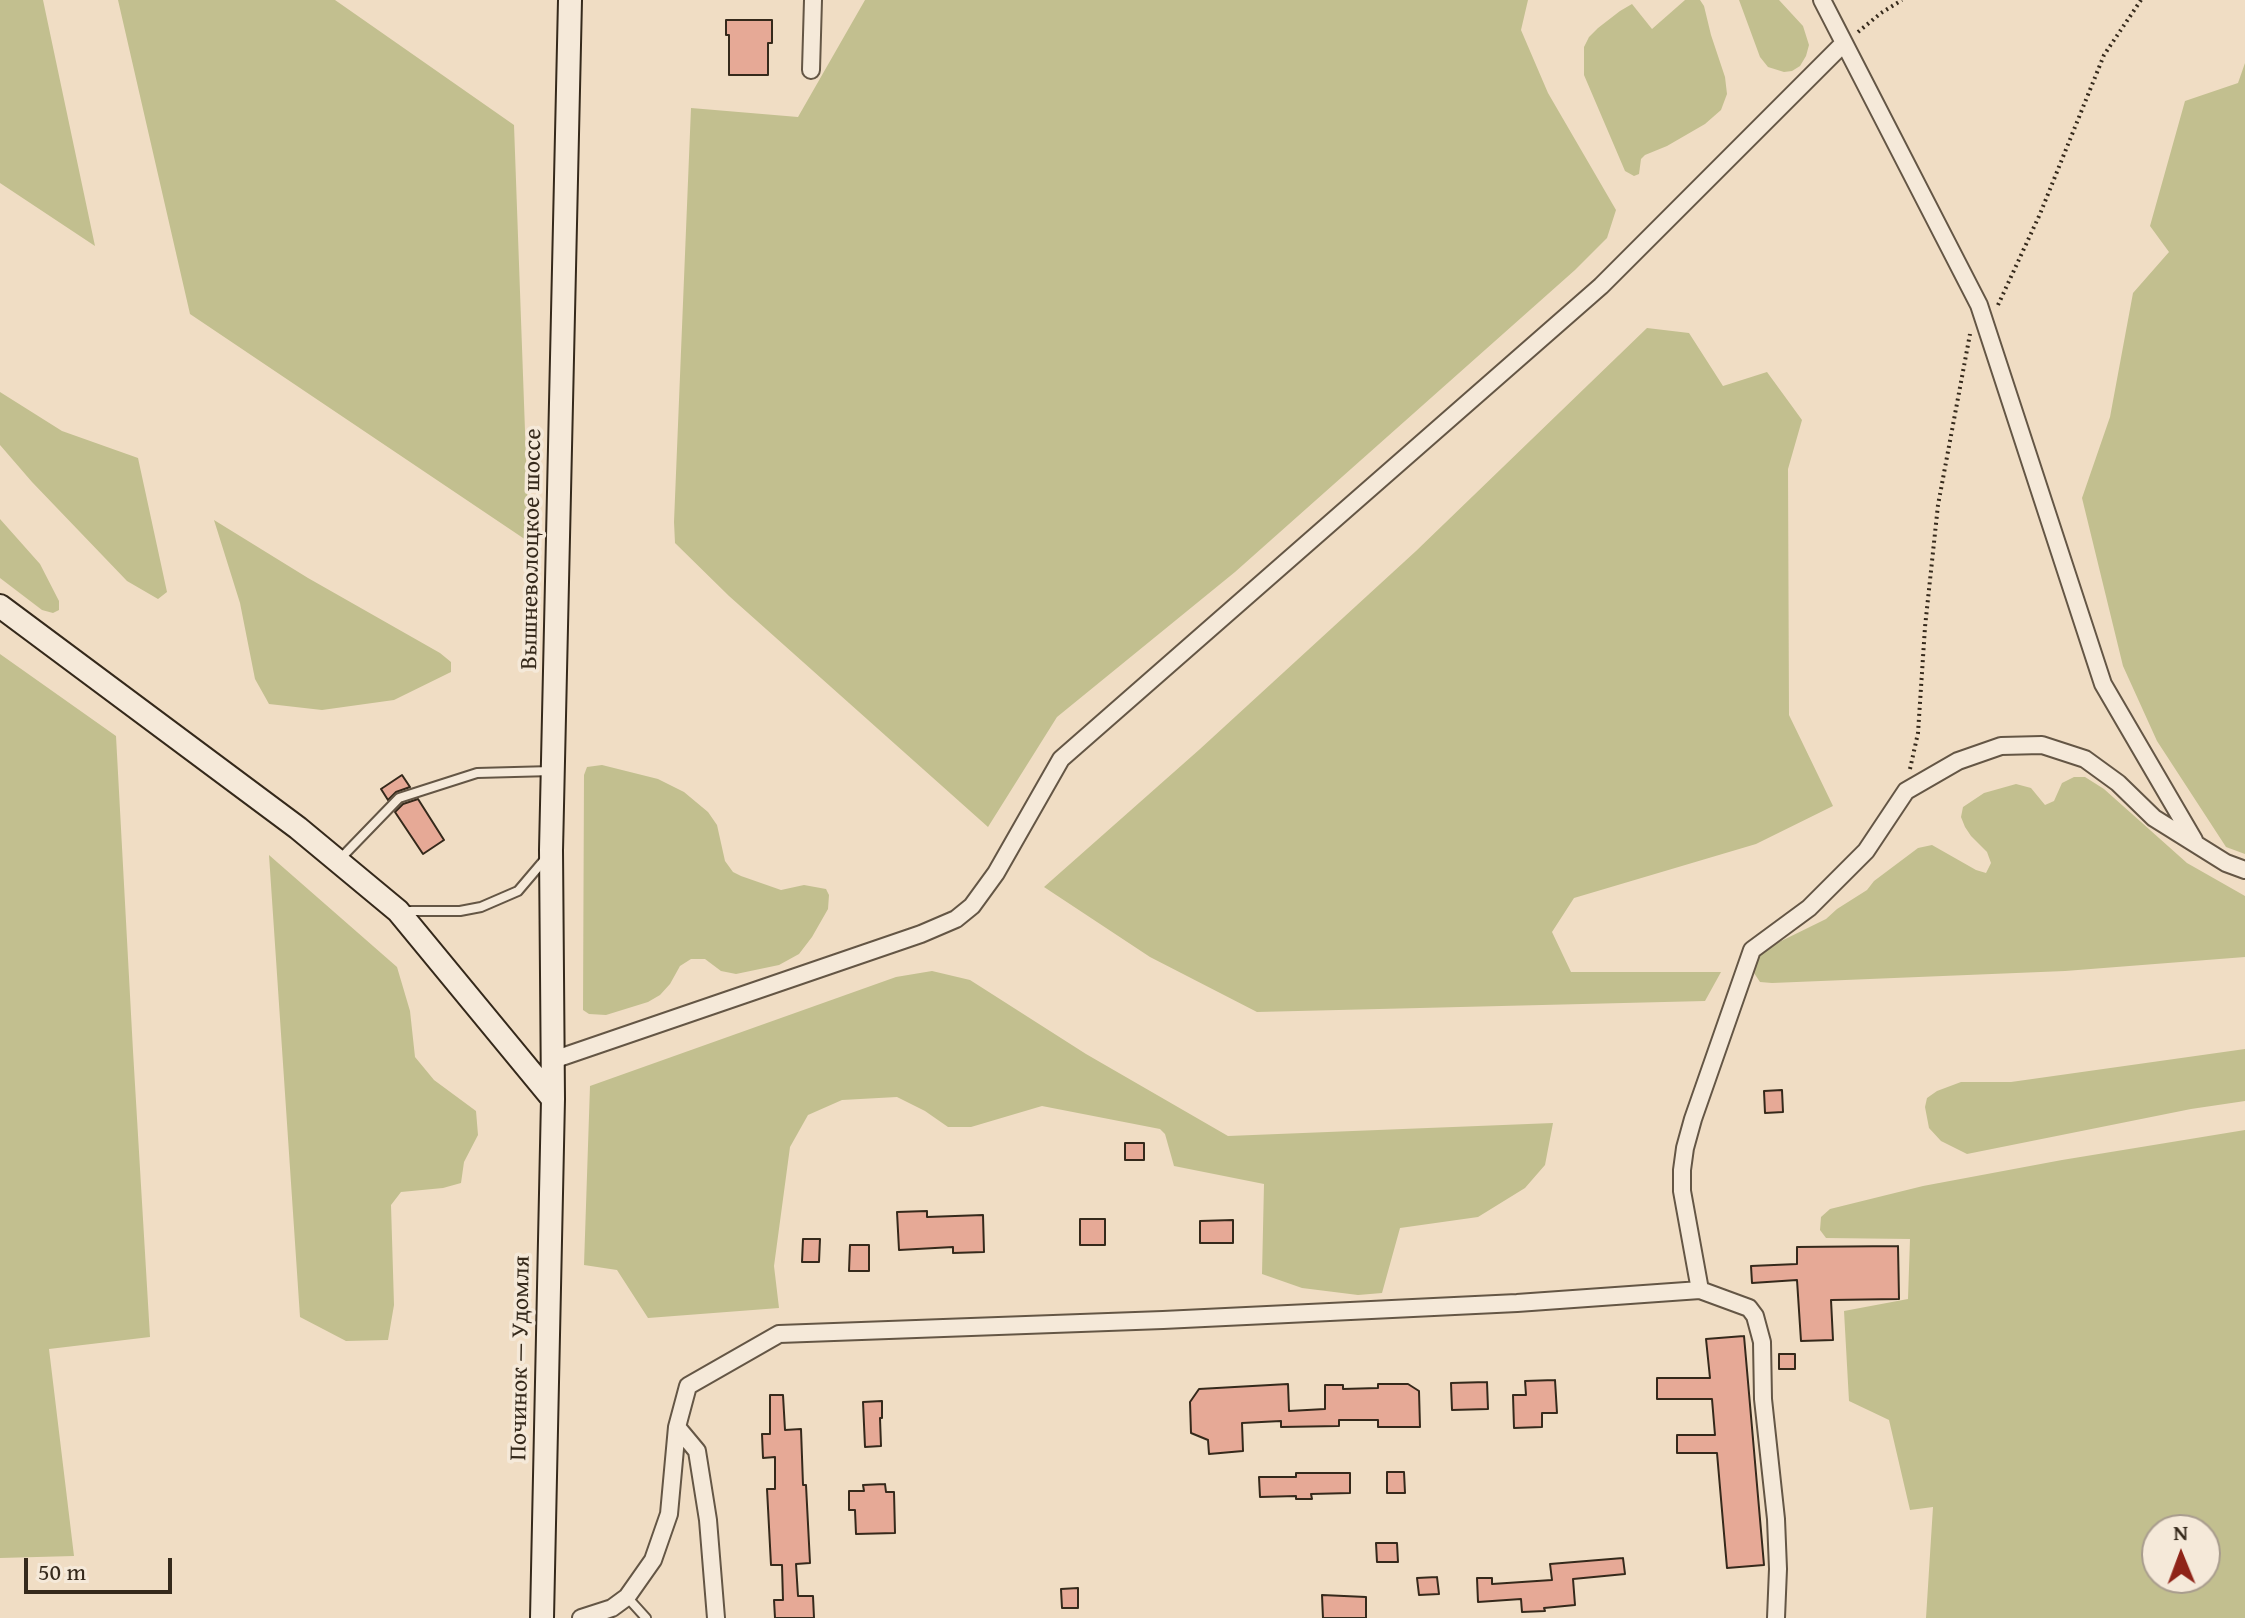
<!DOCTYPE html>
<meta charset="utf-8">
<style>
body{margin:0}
#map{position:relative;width:2245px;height:1618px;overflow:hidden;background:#f0ddc4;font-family:"Gentium Book Plus",serif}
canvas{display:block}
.north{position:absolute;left:2141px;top:1514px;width:80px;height:80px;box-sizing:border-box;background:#f5e9d9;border:2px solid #a89c8d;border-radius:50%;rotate:359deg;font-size:22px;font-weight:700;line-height:32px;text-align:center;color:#35291b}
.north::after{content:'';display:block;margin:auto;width:28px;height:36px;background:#8f2418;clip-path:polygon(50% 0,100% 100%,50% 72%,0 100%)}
.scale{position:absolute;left:24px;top:1558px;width:148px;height:36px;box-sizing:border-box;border:4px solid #35291b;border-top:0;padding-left:10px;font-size:24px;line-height:28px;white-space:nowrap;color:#35291b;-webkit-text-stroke:6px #f5e9d9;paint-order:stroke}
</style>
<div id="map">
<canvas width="2245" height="1618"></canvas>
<div class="north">N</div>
<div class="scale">50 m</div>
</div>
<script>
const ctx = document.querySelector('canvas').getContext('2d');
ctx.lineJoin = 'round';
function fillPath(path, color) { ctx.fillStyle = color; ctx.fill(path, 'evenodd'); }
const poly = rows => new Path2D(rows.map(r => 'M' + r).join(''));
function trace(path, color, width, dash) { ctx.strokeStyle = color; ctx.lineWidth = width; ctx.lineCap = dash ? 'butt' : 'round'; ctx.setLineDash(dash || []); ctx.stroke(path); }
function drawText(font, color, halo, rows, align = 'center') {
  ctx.font = font + ' "Gentium Book Plus",serif'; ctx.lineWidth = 7; ctx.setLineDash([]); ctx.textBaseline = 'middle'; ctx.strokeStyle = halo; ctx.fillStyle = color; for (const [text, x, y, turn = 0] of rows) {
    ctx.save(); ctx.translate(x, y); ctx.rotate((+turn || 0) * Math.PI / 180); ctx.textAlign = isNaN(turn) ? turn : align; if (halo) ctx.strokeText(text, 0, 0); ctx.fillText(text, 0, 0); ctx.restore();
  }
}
fillPath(poly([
 [0,0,43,0,95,246,0,183],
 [118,0,335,0,514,125,529,542,190,314],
 [865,0,1528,0,1521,30,1548,93,1616,210,1607,238,1575,270,1235,572,1057,717,988,827,729,596,675,543,674,522,691,108,798,117],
 [1685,0,1700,0,1704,6,1711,35,1725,77,1727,94,1721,110,1705,124,1667,146,1645,155,1641,159,1639,174,1634,176,1625,171,1584,75,1584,47,1589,37,1598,28,1620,11,1632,4,1652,29],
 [1739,0,1779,0,1803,26,1809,45,1806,56,1800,66,1792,71,1784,72,1768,67,1760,57],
 [2245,63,2245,854,2226,847,2157,741,2123,666,2082,498,2110,417,2133,293,2169,252,2150,226,2185,101,2238,83],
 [1647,328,1689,333,1723,386,1767,372,1802,420,1788,469,1789,715,1833,806,1756,844,1574,898,1552,932,1571,972,1721,972,1705,1001,1257,1012,1150,957,1044,887,1200,749,1416,551],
 [0,392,62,431,138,458,167,592,158,599,127,581,32,482,0,445],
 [0,519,40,564,59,601,59,610,53,613,42,610,0,578],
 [214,520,308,578,440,653,451,662,451,672,394,700,322,710,269,704,255,679,240,603],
 [0,654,116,736,133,1051,150,1337,49,1349,74,1556,0,1558],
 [602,765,658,779,684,792,708,812,717,825,725,861,733,872,741,876,781,890,804,885,826,889,829,895,828,909,812,937,799,954,779,965,736,974,721,971,705,959,691,959,680,966,670,984,660,995,648,1002,606,1015,589,1014,583,1010,584,775,587,767],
 [2074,777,2085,777,2104,789,2187,863,2245,896,2245,957,2065,971,1772,983,1760,982,1754,973,1754,962,1760,953,1769,947,1826,919,1837,909,1867,890,1874,881,1918,848,1932,845,1976,870,1986,873,1991,863,1987,852,1971,836,1965,827,1961,817,1963,807,1984,793,2016,784,2031,788,2045,805,2054,801,2062,783],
 [269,855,397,967,410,1011,415,1057,434,1080,476,1111,478,1135,464,1162,461,1183,443,1188,401,1192,391,1205,394,1305,388,1340,346,1341,300,1317],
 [932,971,970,980,1086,1054,1228,1136,1553,1123,1545,1165,1525,1188,1478,1217,1400,1228,1382,1293,1358,1295,1302,1288,1262,1274,1264,1184,1174,1166,1165,1134,1160,1129,1042,1106,971,1127,948,1127,925,1111,897,1097,842,1100,808,1115,790,1147,774,1266,779,1308,648,1318,617,1270,584,1265,590,1086,896,977],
 [2245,1049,2245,1101,2191,1109,1967,1154,1941,1141,1929,1128,1925,1107,1927,1098,1937,1091,1961,1082,2011,1082],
 [2245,1130,2245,1618,1926,1618,1933,1507,1910,1510,1889,1420,1849,1401,1844,1311,1908,1299,1910,1239,1826,1238,1820,1230,1821,1217,1830,1209,1923,1186,2062,1160],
 [2205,1530,2205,1578,2157,1578,2157,1530]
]), '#c2bf8f');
const building = poly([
 [726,20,772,20,772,43,768,43,768,75,729,75,729,35,726,35,726,20],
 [402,775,410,787,396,792,388,800,381,789,402,775],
 [418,799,444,840,423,854,395,812,403,804,418,799],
 [1782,1090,1783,1112,1765,1113,1764,1091,1782,1090],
 [1125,1143,1144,1143,1144,1160,1125,1160,1125,1143],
 [927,1211,927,1217,983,1215,984,1252,953,1253,953,1247,899,1250,897,1212,927,1211],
 [1080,1219,1105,1219,1105,1245,1080,1245,1080,1219],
 [1233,1220,1233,1243,1200,1243,1200,1221,1233,1220],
 [803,1239,820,1239,819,1262,802,1262,803,1239],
 [850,1245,869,1245,869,1271,849,1271,850,1245],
 [1898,1246,1899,1299,1831,1300,1833,1340,1801,1341,1797,1280,1752,1283,1751,1266,1797,1264,1797,1247,1898,1246],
 [1744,1336,1764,1565,1727,1568,1717,1453,1677,1453,1677,1435,1715,1435,1712,1399,1657,1399,1657,1378,1710,1378,1706,1339,1744,1336],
 [1779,1354,1795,1354,1795,1369,1779,1369,1779,1354],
 [1555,1380,1557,1413,1542,1413,1542,1427,1514,1428,1513,1395,1526,1395,1525,1381,1555,1380],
 [1487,1382,1488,1409,1452,1410,1451,1383,1487,1382],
 [1288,1384,1289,1411,1325,1409,1325,1385,1343,1385,1343,1389,1378,1388,1378,1384,1408,1384,1419,1391,1420,1427,1378,1427,1378,1420,1339,1420,1339,1426,1281,1427,1281,1421,1242,1423,1243,1451,1209,1454,1208,1440,1191,1433,1190,1402,1199,1389,1288,1384],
 [770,1395,783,1395,785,1430,801,1429,803,1485,806,1485,810,1563,796,1564,798,1596,813,1596,814,1618,775,1618,774,1600,783,1600,782,1565,771,1565,767,1489,775,1489,775,1457,763,1458,762,1434,770,1434,770,1395],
 [882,1401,882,1418,880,1418,881,1446,865,1447,863,1402,882,1401],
 [1387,1472,1404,1472,1405,1493,1387,1493,1387,1472],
 [1296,1473,1350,1473,1350,1493,1311,1494,1312,1499,1296,1499,1296,1496,1260,1497,1259,1477,1296,1477,1296,1473],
 [885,1484,886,1492,894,1492,895,1533,856,1534,855,1510,849,1510,849,1491,864,1491,863,1485,885,1484],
 [1376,1543,1397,1543,1398,1562,1377,1562,1376,1543],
 [1623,1558,1625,1574,1573,1579,1575,1605,1544,1608,1545,1611,1522,1612,1521,1599,1478,1602,1477,1578,1492,1578,1492,1584,1552,1580,1550,1564,1623,1558],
 [1437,1577,1439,1594,1419,1595,1417,1578,1437,1577],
 [1078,1588,1078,1608,1062,1608,1061,1589,1078,1588],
 [1322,1595,1366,1597,1366,1618,1323,1618,1322,1595]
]);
fillPath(building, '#e6a996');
trace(building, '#35291b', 2);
const lane = poly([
 [340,859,399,798,477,773,552,771],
 [403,911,460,911,481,907,518,891,546,858],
 [627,1597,646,1618]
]);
const street = poly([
 [1822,0,1979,305,2103,684,2194,840],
 [811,70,813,0],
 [553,1060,921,934,956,919,972,906,996,873,1061,759,1601,286,1844,43],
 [1700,1290,1682,1191,1682,1170,1685,1148,1693,1119,1752,950,1809,908,1866,851,1906,791,1958,761,2001,746,2042,745,2085,759,2118,783,2154,818,2226,863,2245,870],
 [677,1427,697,1451,708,1520,716,1618],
 [581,1618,612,1608,627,1597,653,1560,669,1514,677,1427,688,1386,779,1334,1163,1320,1517,1303,1700,1290,1749,1308,1755,1316,1762,1342,1763,1399,1776,1519,1778,1569,1776,1618]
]);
const secondary = poly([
 [0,606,298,828,398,911,553,1099],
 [542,1618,553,1099,551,850,570,0]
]);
trace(lane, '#645645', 12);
trace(street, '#645645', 20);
trace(secondary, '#35291b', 26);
trace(poly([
 [1858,32,1881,13,1902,0],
 [1998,305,2040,214,2104,55,2141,0],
 [1910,769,1918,733,1925,627,1938,505,1970,334]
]), '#35291b', 4, [2, 4]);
trace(lane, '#f5e9d9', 8);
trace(street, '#f5e9d9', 16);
trace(secondary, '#f5e9d9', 22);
drawText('24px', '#35291b', '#f5e9d9', [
 ["Вышневолоцкое шоссе",532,549,-89],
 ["Починок — Удомля",521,1358,-89]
]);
</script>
